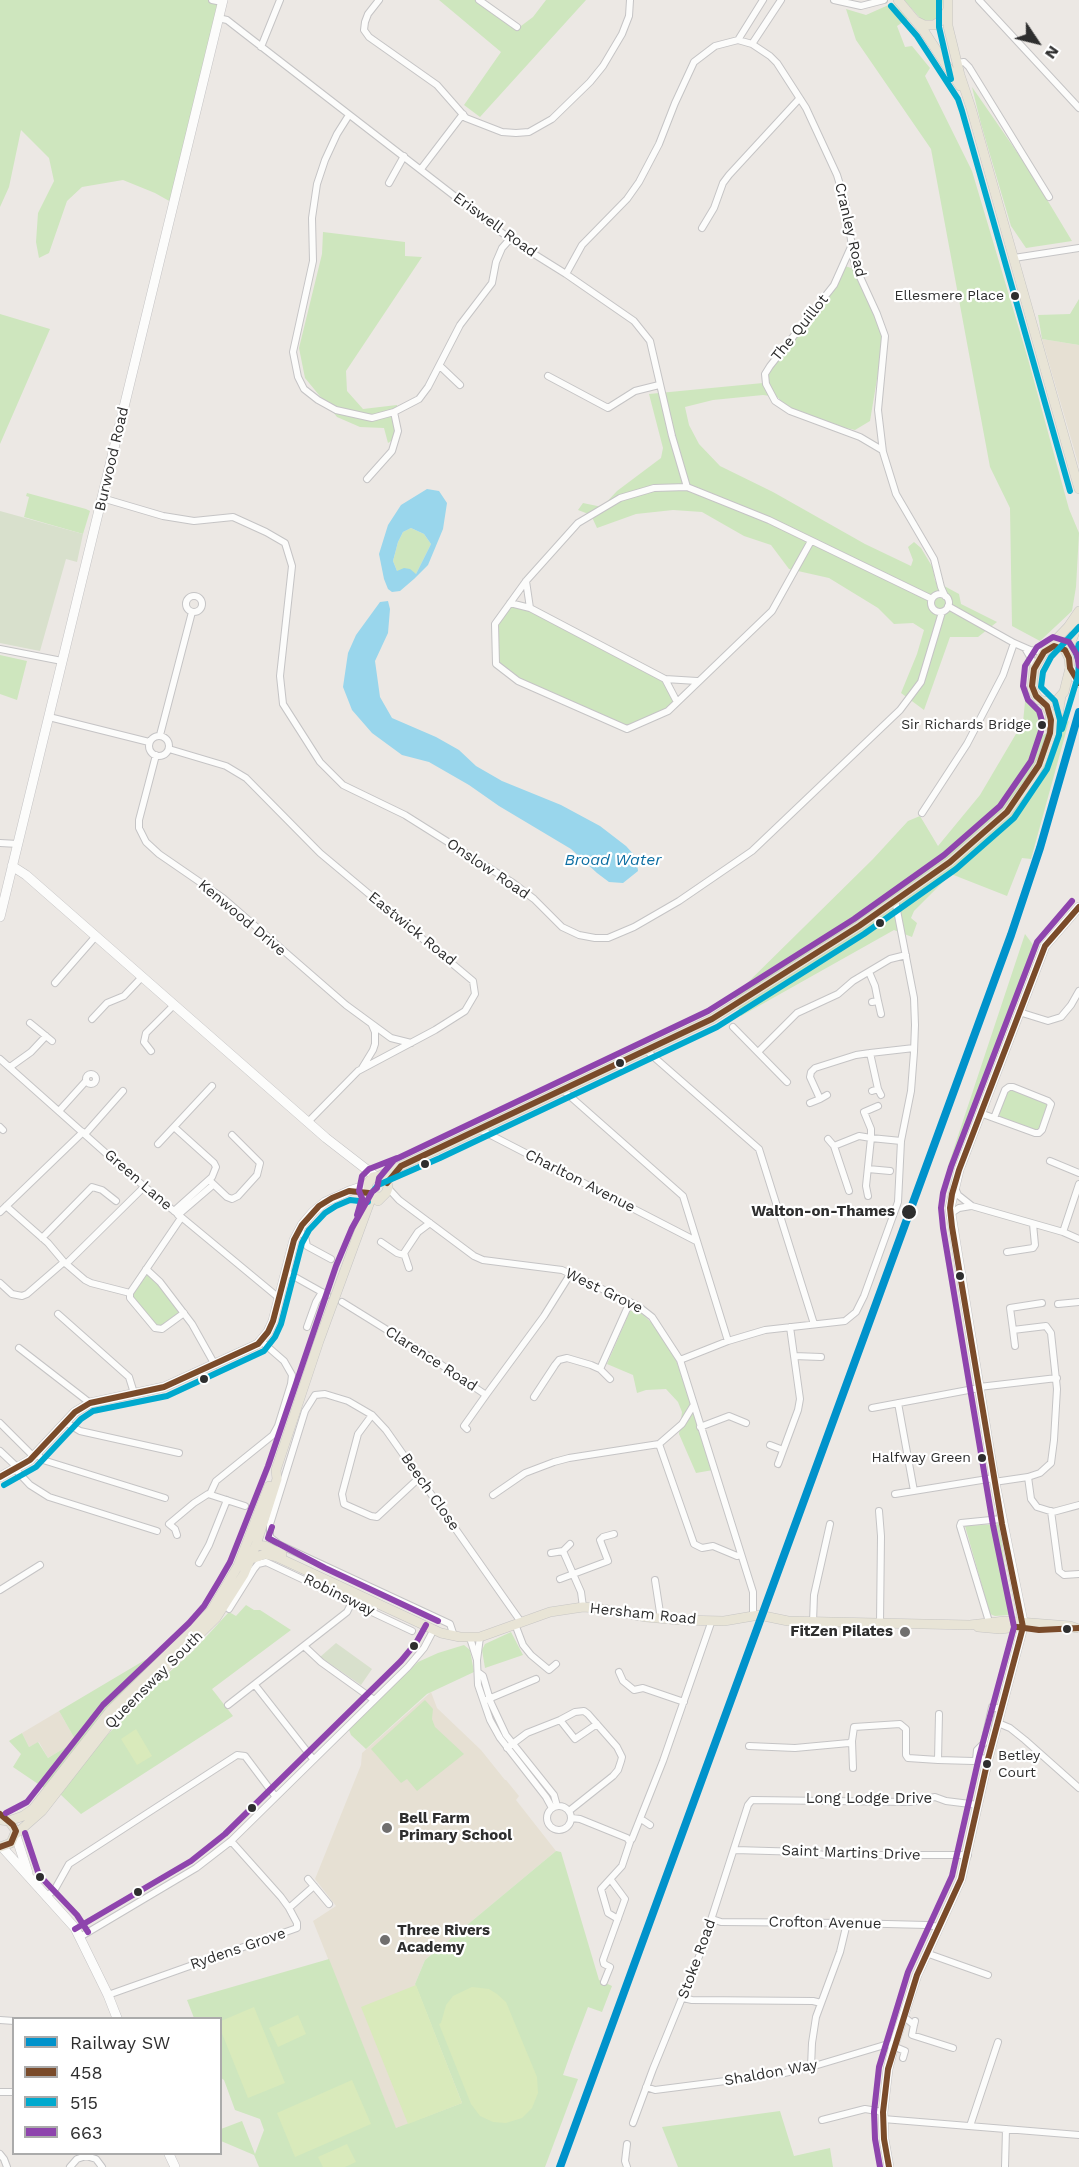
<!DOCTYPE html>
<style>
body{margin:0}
#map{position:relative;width:1079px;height:2167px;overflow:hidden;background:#ece8e4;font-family:"Work Sans",sans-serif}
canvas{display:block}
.legend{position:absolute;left:12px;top:2017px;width:210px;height:138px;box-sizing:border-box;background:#fff;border:2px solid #ababab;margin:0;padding:8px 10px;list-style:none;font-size:18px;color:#2e2e2e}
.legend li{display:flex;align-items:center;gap:12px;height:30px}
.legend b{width:30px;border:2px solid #ababab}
.north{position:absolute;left:1007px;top:12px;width:60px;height:60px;-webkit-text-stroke:4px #fff;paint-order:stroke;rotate:125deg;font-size:16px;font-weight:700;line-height:24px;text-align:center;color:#2e2e2e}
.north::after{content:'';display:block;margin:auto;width:21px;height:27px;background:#2e2e2e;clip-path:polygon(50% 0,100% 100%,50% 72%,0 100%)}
</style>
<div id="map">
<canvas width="1079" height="2167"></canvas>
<ul class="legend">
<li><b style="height:8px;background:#0092cb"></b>Railway SW</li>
<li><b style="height:8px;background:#7a4b2a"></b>458</li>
<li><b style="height:8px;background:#00a9ce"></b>515</li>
<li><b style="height:8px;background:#8e44ad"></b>663</li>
</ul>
<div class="north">N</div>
</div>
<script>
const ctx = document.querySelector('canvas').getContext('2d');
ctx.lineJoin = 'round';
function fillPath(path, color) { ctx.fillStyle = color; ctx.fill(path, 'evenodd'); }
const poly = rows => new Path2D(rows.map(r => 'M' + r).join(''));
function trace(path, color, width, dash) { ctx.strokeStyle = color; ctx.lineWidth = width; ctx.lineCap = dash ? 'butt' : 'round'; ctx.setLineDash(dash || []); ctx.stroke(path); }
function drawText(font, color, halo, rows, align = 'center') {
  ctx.font = font + ' "Work Sans",sans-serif'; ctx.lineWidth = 4.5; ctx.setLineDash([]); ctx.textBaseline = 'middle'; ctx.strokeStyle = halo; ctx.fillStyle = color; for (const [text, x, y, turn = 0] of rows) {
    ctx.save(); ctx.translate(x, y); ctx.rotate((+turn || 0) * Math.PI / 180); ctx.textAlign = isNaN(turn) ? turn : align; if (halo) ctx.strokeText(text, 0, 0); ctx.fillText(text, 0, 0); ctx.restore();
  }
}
fillPath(poly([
 [1042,339,1079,345,1079,467,1079,466],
 [431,1692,437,1708,481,1750,505,1780,506,1780,519,1796,516,1800,556,1851,425,1960,415,1984,462,2103,396,2129,313,1921,336,1906,315,1879,361,1765,362,1753],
 [59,1711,76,1741,48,1758,39,1742,29,1747,22,1733]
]), '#e6e0d3');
fillPath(poly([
 [0,0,220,0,171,202,155,193,123,180,82,187,67,201,49,253,39,258,36,242,38,213,54,181,49,158,21,130,9,187,0,207],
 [439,0,477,0,517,29,533,17,546,0,586,0,480,117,464,105,501,52],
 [904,0,943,0,942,11,938,17,930,22,921,19],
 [893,3,908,19,897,26,905,47,912,46,930,68,925,76,972,171,1028,359,1069,509,1079,533,1076,587,1072,611,1040,641,1012,626,1010,508,990,467,931,149,856,40,846,9,866,15],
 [972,87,1028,168,1072,241,1026,248,1011,226,981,124],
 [323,232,405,242,405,256,422,257,346,371,347,391,363,409,397,405,400,435,388,443,384,428,360,427,337,417,305,378,299,348,322,254],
 [845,266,854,269,884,337,870,421,855,430,833,425,788,407,777,397,763,395,713,400,685,407,689,425,699,444,720,466,773,492,865,544,911,566,913,560,908,547,914,542,921,548,933,568,935,581,959,594,961,604,997,622,978,637,950,637,924,710,901,693,917,654,924,630,913,623,894,624,878,608,829,578,789,569,771,545,744,536,702,512,673,510,636,514,597,528,591,515,578,510,583,503,602,507,617,491,661,458,663,448,649,394,763,383,771,367,841,278],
 [1079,299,1079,345,1042,339,1038,315,1070,314],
 [0,314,50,329,0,444],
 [27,493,86,509,90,511,83,534,24,517,29,497,26,496],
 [411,528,424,534,431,544,416,574,397,571,393,561,398,542,403,532],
 [510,603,530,608,665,679,677,702,668,711,627,729,518,681,496,664,495,624],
 [0,655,27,661,17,700,0,694],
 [1026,692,1039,712,1043,735,1069,721,1031,859,1022,858,1007,896,951,874,914,911,911,918,917,923,912,937,894,930,741,1016,734,996,873,859,908,821,920,816,938,846,980,795,1023,722],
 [1025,934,1037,950,953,1168,948,1166],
 [1011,1088,1049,1104,1038,1131,1004,1120,1000,1117,999,1113,1007,1091],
 [149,1272,181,1313,157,1329,130,1296],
 [630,1311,639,1311,656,1327,676,1360,713,1470,696,1473,679,1434,682,1412,678,1402,666,1389,646,1390,637,1393,633,1375,607,1364],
 [999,1524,1011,1610,1009,1615,995,1616,990,1614,965,1526],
 [246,1605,254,1610,260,1610,291,1630,212,1689,233,1716,81,1814,60,1794,101,1742,145,1694,194,1650,229,1612,236,1616],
 [511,1632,523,1655,485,1668,482,1650,485,1644],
 [464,1645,470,1650,474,1672,427,1694,366,1749,351,1735,349,1730,360,1718,418,1662,438,1653],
 [155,1654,160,1658,44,1788,13,1767,21,1754,9,1741,22,1733,29,1747,38,1742,48,1758,76,1741,59,1711],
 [425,1700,433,1709,432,1719,435,1727,464,1754,417,1791,407,1779,401,1783,371,1749],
 [556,1851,561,1852,599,1980,612,1986,602,2012,588,2007,571,2052,563,2075,578,2079,545,2167,259,2167,254,2155,221,2141,221,2129,242,2121,255,2154,264,2130,260,2119,235,2110,224,2080,221,2078,220,2018,194,2018,187,2000,329,1959,396,2128,462,2103,415,1984,425,1960],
 [780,2111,794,2156,830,2148,833,2167,678,2167,662,2127]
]), '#cee6be');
fillPath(poly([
 [0,511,83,534,77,562,66,559,40,651,0,643],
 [336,1643,372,1669,361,1685,320,1657]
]), '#d8e0cc');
fillPath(poly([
 [136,1729,152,1756,137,1765,121,1739],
 [416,1985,462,2103,408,2124,361,2007],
 [472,1987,489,1989,497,1994,506,2002,537,2077,538,2093,532,2108,522,2118,506,2123,493,2122,480,2116,471,2104,439,2024,441,2023,446,2005,453,1996],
 [254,2007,285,2083,248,2098,221,2031,221,2021],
 [298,2015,306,2034,278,2047,269,2028],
 [352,2080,371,2124,295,2157,277,2113],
 [347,2144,356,2162,345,2167,323,2167,318,2157]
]), '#d9eabb');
fillPath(poly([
 [427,489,439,491,447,503,443,529,428,565,414,579,400,591,392,592,388,589,384,579,379,554,388,525,401,505],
 [411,528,424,534,431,544,416,574,410,569,404,568,397,571,393,561,398,542,403,532],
 [388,601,390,609,388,633,375,661,380,697,392,718,436,737,459,750,476,766,502,781,561,805,600,826,626,846,636,857,638,871,623,883,609,882,597,873,571,849,499,806,469,785,429,762,402,755,372,733,352,710,343,687,348,653,356,635,380,602]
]), '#99d6ec');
const street = poly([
 [212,0,222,2],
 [379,0,368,14,365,22,364,30,369,37,437,85,466,118,502,132,516,133,529,132,552,119,590,82,603,66,622,34,629,16,630,0],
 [479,0,517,27],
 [834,0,861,6,884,0],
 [979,0,1079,108],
 [218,18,227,20,245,34,510,239,566,274,634,321,650,341,672,436,687,487],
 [738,40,763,0],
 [752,44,781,0],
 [261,47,280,0],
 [957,63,964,62,969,67,1049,197],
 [349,115,337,134,325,160,317,184,312,218,313,261,293,352,298,377,304,389,318,400,336,410,372,418,394,412,419,399,428,387,460,325,492,283,496,262,502,248,510,239],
 [421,169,463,114],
 [389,183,404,156],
 [702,228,714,208,723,183,729,175,799,99],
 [851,247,834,285,770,366,765,374,766,384,775,401,790,411,860,437,882,450],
 [1014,258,1079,248],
 [566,274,582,245,627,199,639,182,659,144,675,103,694,62,715,46,738,40,752,44,770,56,777,63,806,108,837,175,845,201,855,266,877,314,885,336,878,410,883,452,896,494,934,559,941,587,945,596],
 [440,366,460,385],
 [548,376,608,408,635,391,659,385],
 [367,479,392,451,398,431,394,412],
 [102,498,163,516,194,521,233,517,266,532,285,543,292,566,280,676,283,704,320,762,343,785,405,815,513,883,534,899,562,927,579,935,595,938,608,938,634,927,679,901,752,851,900,710,921,682,942,612],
 [811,541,772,611,668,711,627,729,518,681,496,664,495,624,526,581,578,523,620,498,654,488,687,487,769,520,932,599],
 [526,581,530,608,665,679,697,681],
 '931 603a9 9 0 1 1 18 0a9 9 0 1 1-18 0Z',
 '186 604a8 8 0 1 1 16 0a8 8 0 1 1-16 0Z',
 [510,603,530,608],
 [948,606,1014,643,1030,650,1044,652],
 [1025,648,1033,662,1034,668],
 [0,649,62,661],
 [665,679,677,702],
 [49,717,149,742],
 [160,735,192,612],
 '149 746a10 10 0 1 1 20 0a10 10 0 1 1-20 0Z',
 [169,749,226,766,246,778,320,853,473,981,475,994,465,1011,435,1030,358,1071,308,1122],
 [156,755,139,820,139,828,146,842,159,854,223,898,346,1005,391,1038,411,1043],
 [922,813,967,744,1003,675,1014,643],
 [0,843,18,844],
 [869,972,875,986,878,1001],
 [55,983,96,936],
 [872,1002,878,1001,881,1014],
 [1019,1012,1048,1021,1061,1017,1071,1005,1079,991],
 [92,1019,107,1003,124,996,142,977],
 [30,1023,52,1041],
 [733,1027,787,1082],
 [151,1051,144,1042,146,1033,174,1005],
 [647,1051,759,1149,814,1324],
 [758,1052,797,1013,838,994,853,981,890,959,906,955],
 [0,1059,127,1172,279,1298],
 [10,1067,31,1052,46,1036],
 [362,1068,373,1050,375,1044,375,1032,372,1025],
 '86 1079a5 5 0 1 1 10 0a5 5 0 1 1-10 0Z',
 [878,1089,870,1053,914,1048],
 [563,1090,683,1196,728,1341],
 [872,1091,878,1089,881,1095],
 [827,1095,820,1099,810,1077,811,1072,815,1068,856,1055,870,1053],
 [810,1103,820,1099],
 [878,1106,864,1112,871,1129,871,1138,901,1141],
 [59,1111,86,1081],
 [980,1113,1035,1133,1039,1133,1042,1130,1051,1104,1048,1101,1013,1087,1009,1087,1005,1090,994,1118],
 [0,1127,3,1130],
 [479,1129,696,1241],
 [85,1134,123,1091],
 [828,1139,834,1146,849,1191],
 [158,1144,212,1086],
 [834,1146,859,1136,871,1138,866,1186,868,1196],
 [1050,1161,1079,1173],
 [868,1169,890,1171],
 [209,1180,227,1197,232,1199,238,1196,257,1175,260,1163,232,1135],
 [388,1188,399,1200,474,1256,483,1260,562,1270,638,1306,652,1317,680,1360,753,1592,753,1615],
 [955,1188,958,1195,972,1206,1063,1232,1079,1239],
 [6,1206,48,1243,64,1262,85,1280,91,1283,130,1293],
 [174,1211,212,1177,216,1167,214,1163,174,1127],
 [0,1212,83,1132],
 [950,1214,959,1208,971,1206],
 [178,1215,213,1185],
 [181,1218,130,1293,130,1298,155,1328,162,1329,184,1313],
 [299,1231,305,1236,307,1246,331,1259],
 [1063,1232,1079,1184],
 [42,1238,92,1187,102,1190,116,1201],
 [381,1242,397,1253,404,1255],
 [1007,1252,1033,1248,1035,1245,1033,1224],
 [66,1264,144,1187],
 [409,1268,404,1253,418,1232,430,1223],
 [146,1269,160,1282,192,1324,215,1365],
 [286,1272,327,1295],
 [0,1283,12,1294,22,1296,27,1294,64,1262],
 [342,1302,421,1351,486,1395,544,1316,571,1273],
 [1058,1304,1079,1302],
 [58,1314,129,1377,134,1393],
 [307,1327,316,1302,322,1292],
 [1013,1330,1015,1346],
 [19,1348,90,1403],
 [794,1356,821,1357],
 [680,1360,728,1341,765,1330,845,1321,856,1312,864,1296,898,1202,901,1141,911,1091,914,1052,915,1025,914,998,895,900],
 [600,1369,630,1302],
 [979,1387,1057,1378],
 [534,1397,555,1365,559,1360,567,1358,591,1365,600,1369,610,1379],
 [898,1403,914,1491],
 [872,1408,979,1388],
 [372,1415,358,1434,342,1494,344,1504,371,1516,377,1517,419,1478],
 [65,1422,80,1431,179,1453],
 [0,1423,34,1457],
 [700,1427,729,1416,746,1423],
 [467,1429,464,1426,486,1395],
 [659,1444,694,1544,702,1548,713,1546,737,1556,741,1555],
 [770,1445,783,1450],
 [0,1451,18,1468],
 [37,1454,43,1460,165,1498],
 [778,1464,798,1410,800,1399,790,1327],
 [15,1469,30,1485,49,1497,157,1531],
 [1028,1477,1031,1499,1037,1507,1053,1512,1079,1505],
 [994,1482,1028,1477,1040,1473,1051,1463,1054,1440,1057,1389,1051,1333,1046,1326,1013,1330,1010,1308,1042,1303],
 [210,1494,216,1481,273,1435,278,1426,291,1384,292,1375,284,1361,261,1341],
 [895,1494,994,1478],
 [493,1495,525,1473,554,1462,569,1458,659,1444,682,1424,693,1406],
 [879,1511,881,1536,880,1623],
 [1051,1511,1059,1571,1064,1575,1079,1574],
 [177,1535,175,1529,169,1524,194,1503,208,1494,245,1506],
 [570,1544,563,1551,581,1592,583,1607],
 [551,1553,563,1551],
 [199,1563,209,1545,227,1500],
 [560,1579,608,1561,600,1540,603,1537,614,1534],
 [655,1580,661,1619],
 [0,1590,40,1565],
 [229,1609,254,1569,258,1564,266,1562,412,1631],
 [813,1622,814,1595,830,1524],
 [515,1624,523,1645,531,1655,549,1670,556,1664],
 [990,1625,960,1526,961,1523,1001,1519],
 [454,1636,450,1624,280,1545,270,1537,270,1524,305,1411,315,1395,325,1394,348,1401,372,1415,386,1430,521,1622],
 [470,1638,477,1660,478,1685,490,1720,500,1738,546,1797,552,1808],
 [304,1646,321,1662,374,1700],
 [477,1660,480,1637],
 [619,1672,623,1681,634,1690,643,1688,684,1702],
 [479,1673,483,1676,491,1703,506,1735,554,1795,557,1806],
 [255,1685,313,1759],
 [486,1700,536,1679],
 [228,1705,347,1612,352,1602],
 [939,1714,938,1760,973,1761,980,1758,988,1759],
 [560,1720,575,1739,597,1724],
 [998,1723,1010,1728,1025,1740,1079,1788],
 [852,1741,853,1768],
 [749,1746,795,1748,849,1743,852,1741,854,1727,900,1724,906,1729,906,1755,908,1758,938,1760],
 [507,1748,527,1733,560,1720,575,1712,584,1711,588,1714,617,1747,622,1757,621,1761,618,1770,613,1776,569,1811],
 [976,1760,977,1750,984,1743,992,1707,1001,1709],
 '547 1818a12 12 0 1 1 24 0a12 12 0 1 1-24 0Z',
 [572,1818,580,1819,627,1838,630,1842,622,1866,601,1889,608,1913,618,1919],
 [641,1819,650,1825],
 [632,1839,663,1761,712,1620],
 [735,1850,803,1852,825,1855,968,1855],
 [308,1879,329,1904],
 [46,1897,55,1889,69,1864,237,1755,245,1756,275,1796],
 [289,1908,314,1886],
 [712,1919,721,1922,847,1923,927,1925,939,1927],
 [80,1937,196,1868,231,1841,408,1667,424,1648,434,1629],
 [926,1953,988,1975],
 [604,1982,610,1967,604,1964,603,1960,625,1899,611,1880],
 [108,1995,297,1928,297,1923,289,1908,281,1897,231,1841],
 [683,1998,692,2000,813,2001,821,2003],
 [903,2016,914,2025,915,2021],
 [0,2020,14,2021],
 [914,2025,912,2035,953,2048],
 [811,2067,812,2043,816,2017,840,1952,847,1923],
 [646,2087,655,2090,780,2074,811,2067,888,2044,905,2051,903,2058],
 [0,2092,14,2092],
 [883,2119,1079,2135],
 [822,2120,865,2109,883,2112],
 [633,2123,653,2069,700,1954,748,1805,752,1800,910,1802,935,1797,946,1801,978,1805],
 [970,2126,998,2042],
 [627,2144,625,2161,627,2167],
 [0,2154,4,2159,7,2167],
 [70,2167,77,2159,86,2156,96,2159,102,2167],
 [1005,2167,1006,2129]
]);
const secondary = poly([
 [1070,668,1079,683],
 [12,866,26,875,326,1138,375,1176],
 [0,917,223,0],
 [0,1477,30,1460,75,1412,90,1403,164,1387,258,1344,268,1332,273,1321,294,1240,302,1225,313,1212,325,1202,349,1191,367,1185],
 [1023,1622,994,1478,950,1208,959,1170,1045,946,1079,907],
 [16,1836,28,1873],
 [2,1847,75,1928,108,1995,117,2018],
 [169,2154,175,2167],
 [889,2167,884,2139,883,2112,888,2069,894,2045,917,1975,961,1879,988,1759,1023,1627]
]);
const primary = poly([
 [898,0,924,31,960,86],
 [948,0,948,26,960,75,971,108,1079,489],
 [916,21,924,25,934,25,942,20,947,11],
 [1050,647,1058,646,1065,650,1069,658,1070,668,1064,692,1057,700,1048,702,1039,700,1032,689,1034,669,1044,652,1068,627,1079,611],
 [1067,653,1079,621],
 [1044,702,1050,713,1050,728],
 [380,1197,372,1196,368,1191,368,1183,373,1177,379,1176,436,1150,712,1019,859,926,950,862,1007,812,1032,778,1042,760,1058,715,1061,696],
 [378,1201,386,1193,388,1188,387,1181,379,1176],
 [256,1545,265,1546,282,1554],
 [251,1559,265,1554,277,1557,441,1633,460,1637,480,1637,550,1612,583,1607,597,1608,646,1617,680,1620,724,1621,759,1615,788,1621,831,1622,970,1625,1005,1621,1070,1626,1076,1628],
 [978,1627,1000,1629,1018,1627],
 [0,1820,9,1821,16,1831,11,1843,0,1847],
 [9,1821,23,1816,33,1809,110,1711,211,1611,238,1566,269,1486],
 [16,1834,42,1811,116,1716,216,1618,244,1574,256,1545,277,1479,276,1470,319,1341,372,1196]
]);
trace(street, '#c5c4c5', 8);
trace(secondary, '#c5c4c5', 10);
trace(primary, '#c6c5c4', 10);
trace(street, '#fcfcfb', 6);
trace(secondary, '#fcfcfb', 9);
trace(primary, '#e8e4d6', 9);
trace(poly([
 [387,1183,401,1166,712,1019,859,926,950,862,1007,812,1039,765,1050,733,1051,720,1047,706,1036,696,1032,686,1034,669,1044,652,1054,646,1065,650,1069,658,1070,668,1079,683],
 [0,1477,30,1460,75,1412,90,1403,164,1387,258,1344,268,1332,273,1321,294,1240,302,1225,319,1206,332,1198,349,1191,369,1193],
 [1017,1627,1039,1630,1079,1628],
 [0,1814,13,1825,16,1831,11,1843,0,1847],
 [889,2167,884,2139,883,2112,888,2069,917,1975,961,1879,988,1759,1023,1627,1002,1524,952,1227,950,1208,952,1194,959,1170,1045,946,1079,907]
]), '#7a4b2a', 6);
trace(poly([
 [939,0,939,27,951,79],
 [891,6,917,36,958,99,962,111,1070,491],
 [1062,729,1078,676,1079,662,1076,653,1079,644],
 [374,1190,378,1185,440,1158,717,1027,864,934,956,869,1014,818,1047,769,1059,735,1060,720,1055,701,1041,687,1043,672,1051,657,1079,627],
 [4,1485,36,1467,81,1419,93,1411,167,1396,264,1351,275,1337,281,1324,302,1243,309,1230,325,1213,336,1206,350,1200,368,1202]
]), '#00a9ce', 6);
trace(poly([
 [357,1215,362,1198,359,1191,362,1176,369,1169,397,1158],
 [272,1527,268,1538,325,1568,438,1621],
 [6,1813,27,1802,103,1705,189,1623,204,1606,219,1581,230,1562,268,1466,336,1266,352,1228,372,1192,377,1188,379,1178,394,1160,708,1011,854,919,944,855,1000,806,1031,761,1041,731,1042,721,1039,711,1028,700,1023,686,1025,666,1037,647,1053,637,1069,642,1077,655,1079,666],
 [25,1833,39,1875,77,1915,88,1932],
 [75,1929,191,1861,225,1834,401,1661,416,1643,426,1625],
 [880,2167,875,2139,874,2112,879,2067,908,1972,952,1876,979,1757,1014,1627,993,1525,943,1228,941,1208,943,1193,951,1167,1037,942,1072,901]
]), '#8e44ad', 6);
trace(poly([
 [560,2167,1011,935,1040,848,1079,712]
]), '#0092cb', 8);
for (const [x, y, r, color] of [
 [1015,296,5,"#2e2e2e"],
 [1042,725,5,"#2e2e2e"],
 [880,923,5,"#2e2e2e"],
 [620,1063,5,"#2e2e2e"],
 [425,1164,5,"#2e2e2e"],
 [909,1212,8,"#2e2e2e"],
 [960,1276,5,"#2e2e2e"],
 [204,1379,5,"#2e2e2e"],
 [982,1458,5,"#2e2e2e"],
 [1067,1629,5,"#2e2e2e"],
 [905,1632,6,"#706f6e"],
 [414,1646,5,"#2e2e2e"],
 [987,1764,5,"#2e2e2e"],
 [252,1808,5,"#2e2e2e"],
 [387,1828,6,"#706f6e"],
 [40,1877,5,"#2e2e2e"],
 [138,1892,5,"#2e2e2e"],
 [385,1940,6,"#706f6e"]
]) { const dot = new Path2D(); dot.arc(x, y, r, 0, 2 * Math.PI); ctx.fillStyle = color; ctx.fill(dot); trace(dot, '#fff', 2); }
drawText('14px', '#2e2e2e', '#fff', [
 ["Ellesmere Place",1004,296],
 ["Sir Richards Bridge",1031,725],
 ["Halfway Green",971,1458],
 ["Betley",998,1756,"left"],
 ["Court",998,1773,"left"]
], 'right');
drawText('15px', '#2e2e2e', '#fff', [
 ["Eriswell Road",495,225,36],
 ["Cranley Road",850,230,77],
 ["The Quillot",800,328,-51],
 ["Burwood Road",112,459,-77],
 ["Onslow Road",488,869,34],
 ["Kenwood Drive",242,918,40],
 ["Eastwick Road",412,929,39],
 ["Green Lane",138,1180,41],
 ["Charlton Avenue",580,1181,27],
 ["West Grove",604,1291,26],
 ["Clarence Road",431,1359,33],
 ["Beech Close",430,1492,55],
 ["Robinsway",339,1595,26],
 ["Hersham Road",643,1614,6],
 ["Queensway South",154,1680,-45],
 ["Long Lodge Drive",869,1799],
 ["Saint Martins Drive",851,1853,2],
 ["Crofton Avenue",825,1923,1],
 ["Rydens Grove",238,1949,-19],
 ["Stoke Road",697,1959,-70],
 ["Shaldon Way",771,2073,-10]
]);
drawText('bold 15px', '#2e2e2e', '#fff', [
 ["Walton-on-Thames",895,1212]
], 'right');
drawText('bold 15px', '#2e2e2e', '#fff', [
 ["FitZen Pilates",893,1632,"right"],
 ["Bell Farm",399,1819],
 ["Primary School",399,1836],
 ["Three Rivers",397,1931],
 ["Academy",397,1948]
], 'left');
drawText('italic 16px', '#0d6fa3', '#fff', [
 ["Broad Water",613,860]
]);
</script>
